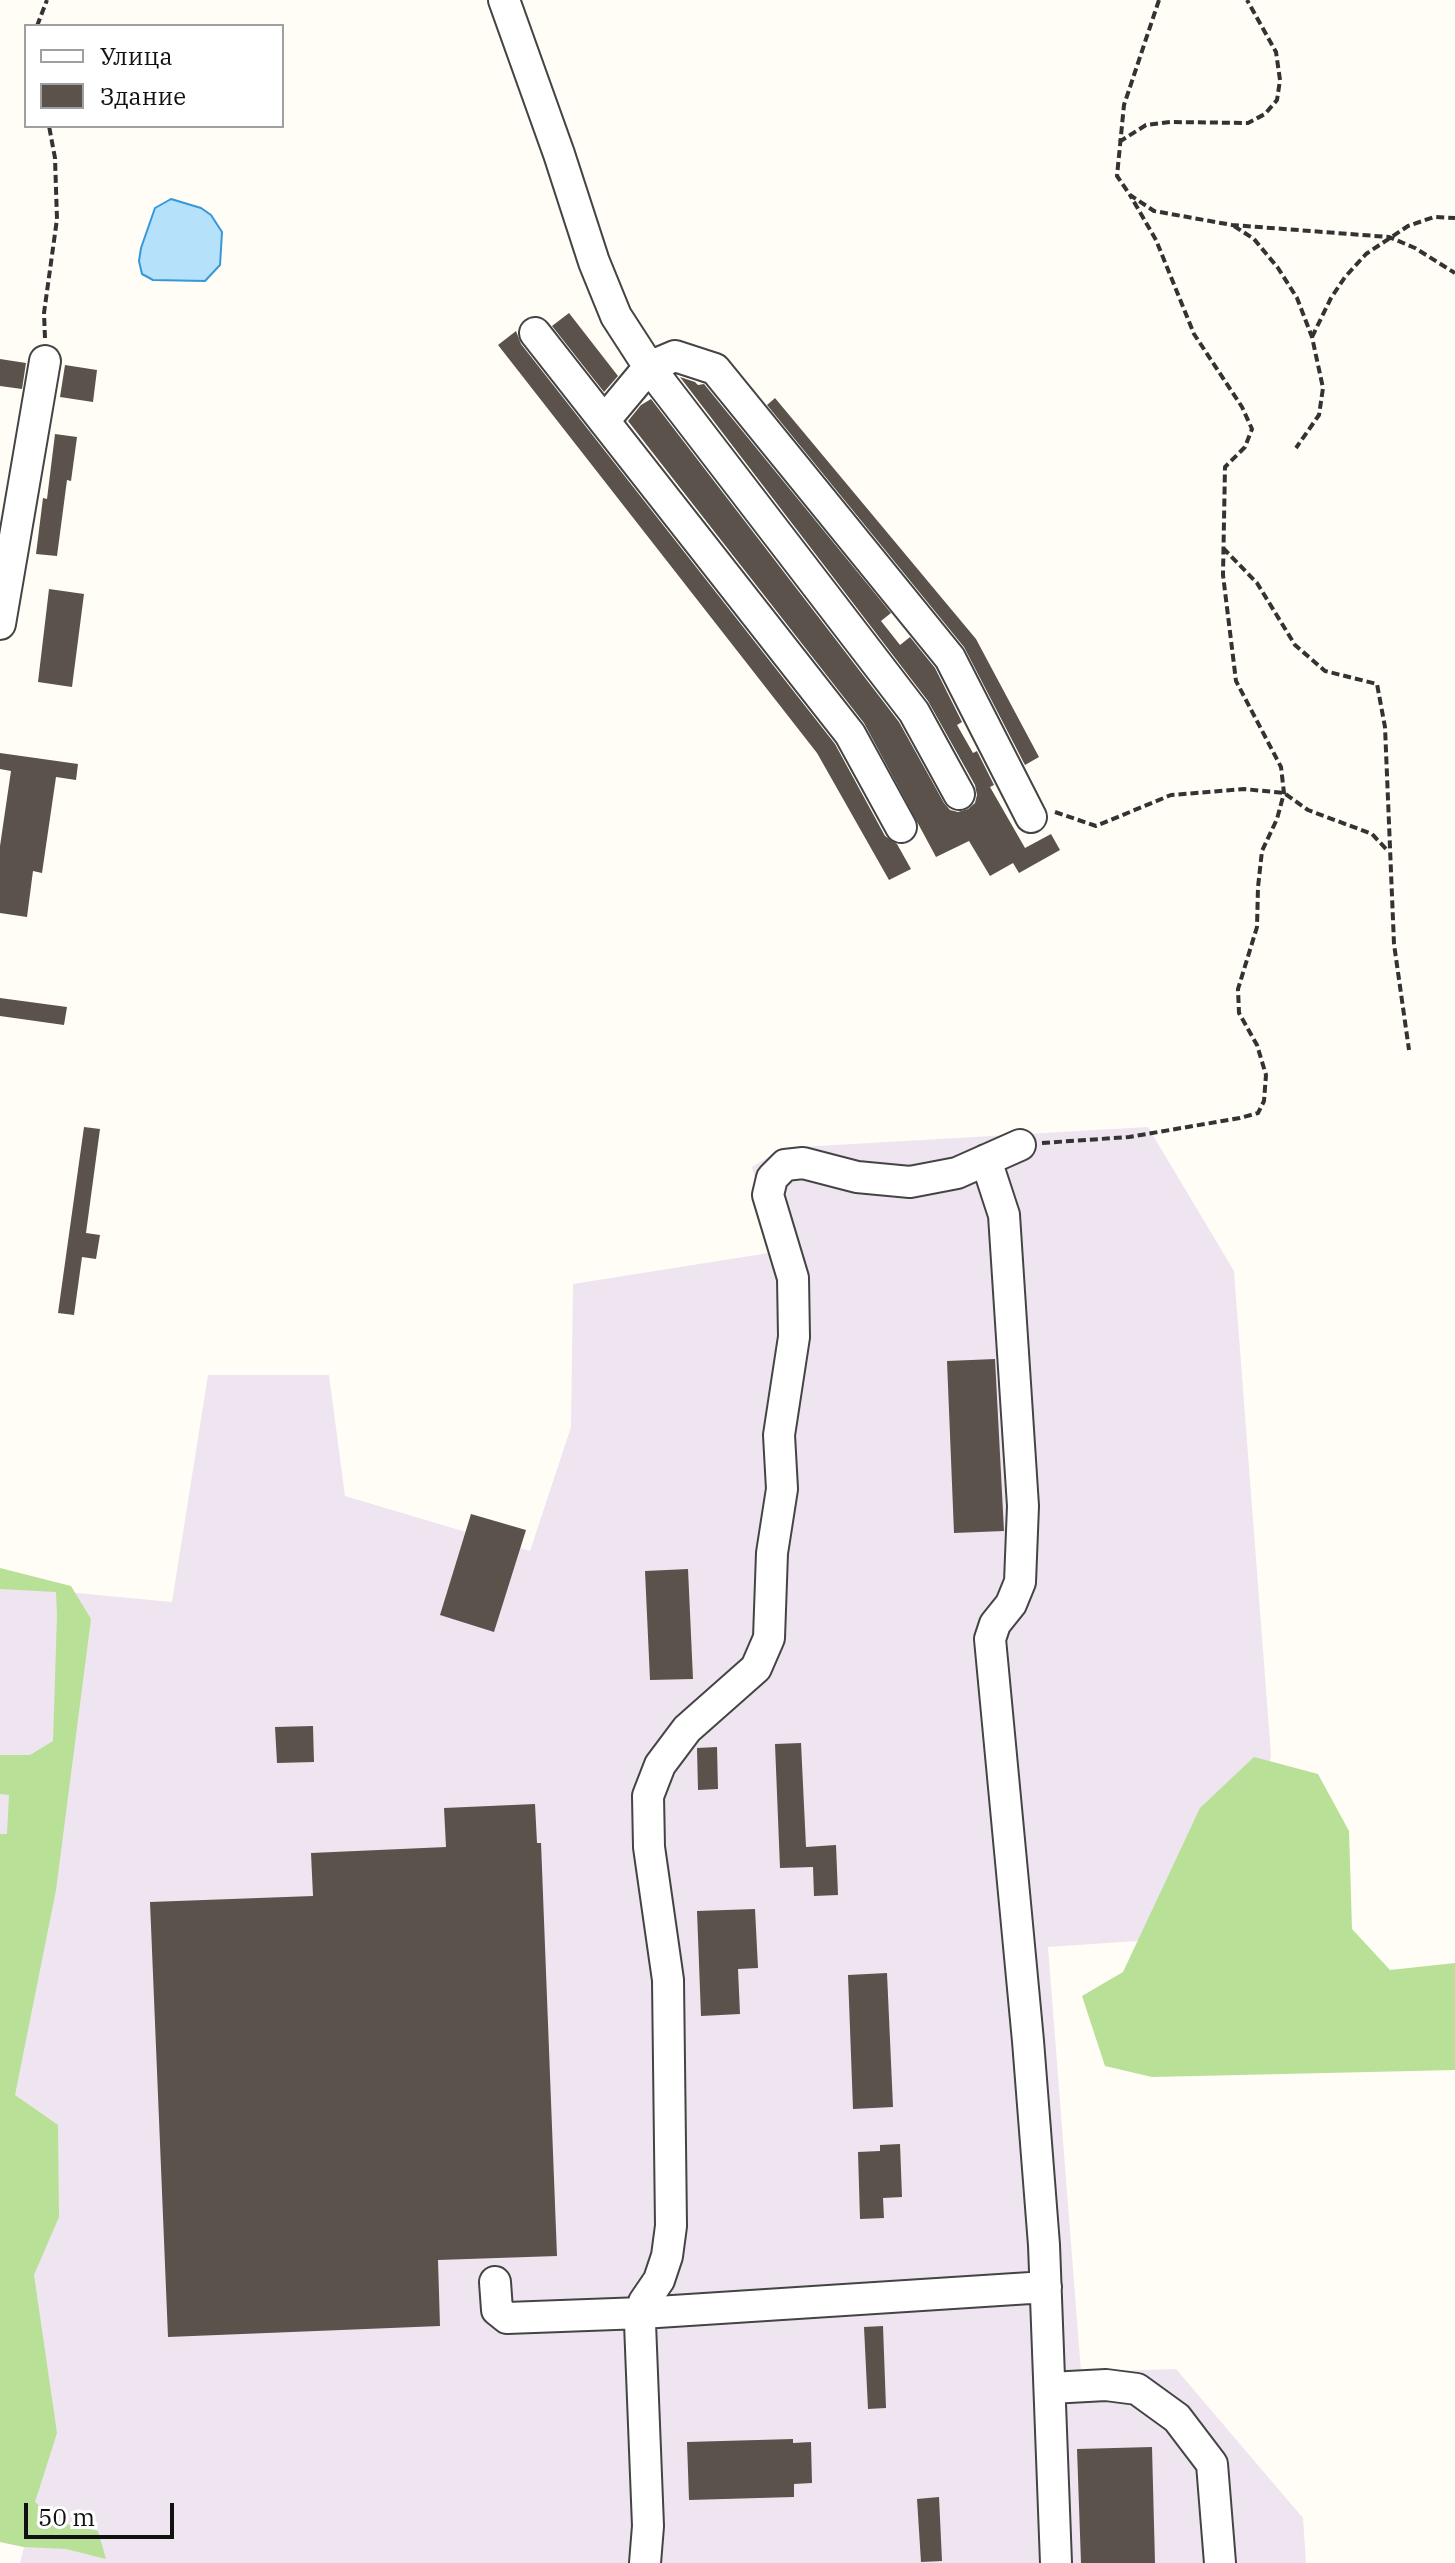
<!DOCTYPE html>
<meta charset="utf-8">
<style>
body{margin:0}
#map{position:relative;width:1455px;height:2563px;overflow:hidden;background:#fffdf5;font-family:"IBM Plex Serif",serif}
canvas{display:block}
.legend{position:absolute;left:24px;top:24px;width:260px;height:104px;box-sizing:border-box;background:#fff;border:2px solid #a0a0a0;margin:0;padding:10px 14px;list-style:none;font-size:24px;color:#111}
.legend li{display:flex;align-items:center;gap:16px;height:40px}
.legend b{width:40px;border:2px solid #a0a0a0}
.scale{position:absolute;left:24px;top:2503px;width:150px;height:36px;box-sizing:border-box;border:4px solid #111;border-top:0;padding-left:10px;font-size:24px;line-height:28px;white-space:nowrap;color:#111;-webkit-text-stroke:6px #fff;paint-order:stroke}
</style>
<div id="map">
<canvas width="1455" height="2563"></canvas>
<ul class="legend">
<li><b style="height:10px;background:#fff"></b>Улица</li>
<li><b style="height:22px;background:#5b524c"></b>Здание</li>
</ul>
<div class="scale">50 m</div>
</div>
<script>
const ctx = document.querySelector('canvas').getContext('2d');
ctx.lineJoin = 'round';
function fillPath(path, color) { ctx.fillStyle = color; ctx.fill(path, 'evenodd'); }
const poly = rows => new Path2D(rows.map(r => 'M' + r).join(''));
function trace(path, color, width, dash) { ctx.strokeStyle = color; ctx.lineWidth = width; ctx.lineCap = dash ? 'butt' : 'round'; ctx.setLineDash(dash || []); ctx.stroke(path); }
fillPath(poly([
 [1148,1127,1234,1271,1271,1755,1243,1934,1048,1947,1081,2372,1176,2369,1303,2518,1306,2563,20,2563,24,2547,0,2542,0,1588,56,1591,172,1602,208,1375,329,1375,345,1496,530,1551,571,1427,573,1284,775,1252,752,1167,783,1148]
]), '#eee5f0');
fillPath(poly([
 [0,1568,71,1586,91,1619,56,1890,15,2095,58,2125,59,2217,34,2275,57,2433,35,2502,57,2522,98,2531,106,2559,66,2549,24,2547,0,2542,0,1834,7,1834,9,1795,0,1794,0,1755,30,1755,53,1741,57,1615,56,1592,0,1589],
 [1254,1757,1318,1774,1349,1831,1352,1929,1390,1970,1455,1963,1455,2070,1152,2077,1105,2066,1082,1996,1123,1972,1200,1808]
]), '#b8e097');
const water = poly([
 [171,199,201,208,211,215,222,232,220,265,205,281,153,280,142,274,139,261,141,248,155,208,171,199]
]);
fillPath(water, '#b5e1fb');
trace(water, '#3598d9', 2);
fillPath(poly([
 [569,313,618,376,604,392,552,326],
 [516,331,521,344,835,744,885,836,897,844,911,869,889,880,817,753,498,345],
 [0,359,26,363,22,389,0,386],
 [65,365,97,370,93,402,60,397],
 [680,377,695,382,698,385,704,384,891,613,881,621,900,645,910,637,935,668,962,722,957,725,973,753,977,751,994,785,990,787,1025,848,1051,834,1060,850,1019,873,1013,863,990,876,969,841,936,857,864,723,628,421,641,405,651,399,899,722,944,803,950,810,958,812,968,809,975,803,977,795,975,785,928,701],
 [775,398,976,639,1039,757,1025,765,964,647,767,405],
 [55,434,77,437,71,481,67,480,57,556,36,554,43,498,47,499],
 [49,589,84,594,72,687,38,682],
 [0,753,78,764,76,780,56,777,42,873,33,871,27,917,0,913,0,846,11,771,0,769],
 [0,998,67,1007,64,1025,0,1016],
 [84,1127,100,1129,86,1233,100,1235,96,1259,82,1257,74,1315,58,1313],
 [995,1359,1004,1531,954,1533,947,1361],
 [471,1514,526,1530,494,1632,440,1615],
 [688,1569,693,1679,650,1680,645,1571],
 [313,1726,314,1762,277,1763,275,1727],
 [801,1743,806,1847,836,1845,838,1895,814,1896,813,1867,780,1868,775,1744],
 [717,1747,718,1789,698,1790,697,1748],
 [535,1804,537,1843,541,1843,557,2256,438,2260,440,2326,168,2337,150,1902,313,1896,311,1853,446,1847,444,1808],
 [755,1909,758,1968,738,1969,740,2014,701,2016,697,1911],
 [887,1973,893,2107,853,2109,848,1975],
 [900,2144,902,2197,883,2198,884,2218,860,2219,858,2152,880,2151,880,2145],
 [883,2326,886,2408,868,2409,864,2327],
 [793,2439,793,2443,811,2442,812,2483,794,2484,794,2497,689,2500,687,2442],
 [1152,2447,1155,2563,1081,2563,1077,2449],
 [939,2497,942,2561,921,2562,917,2499]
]), '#5b524c');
const minor = poly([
 [504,0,559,154,594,262,616,316,649,367,914,712,959,794],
 [535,333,850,734,901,827],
 [604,421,649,367,675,356,715,369,950,658,1031,817],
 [0,624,45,361],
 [986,1160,1004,1215,1023,1506,1020,1582,1011,1604,995,1624,990,1639,1028,2041,1044,2245,1056,2563],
 [495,2282,497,2310,507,2318,642,2313,1046,2287],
 [1050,2388,1106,2385,1137,2389,1177,2418,1212,2464,1220,2563],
 [645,2563,648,2526,640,2323,644,2302,659,2280,667,2256,671,2226,668,1980,649,1847,648,1796,660,1765,687,1729,756,1668,769,1638,772,1553,782,1489,779,1435,794,1337,793,1278,768,1195,772,1178,785,1165,803,1163,857,1177,910,1182,957,1173,1020,1145]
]);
trace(minor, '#444', 34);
trace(poly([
 [1159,0,1124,105,1117,176,1130,195,1154,211,1232,225,1389,237,1415,248,1455,273],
 [37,26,47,0],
 [1119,142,1146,125,1170,122,1248,123,1265,114,1277,100,1280,80,1276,52,1247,0],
 [1234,226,1254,239,1278,268,1297,298,1312,337,1323,388,1319,415,1296,448],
 [1312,337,1331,298,1345,277,1366,254,1408,226,1434,217,1455,218],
 [45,338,44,313,57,219,55,158,49,126],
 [1223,548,1257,583,1295,645,1325,671,1377,684,1385,727,1394,944,1409,1050],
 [1055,812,1096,826,1171,795,1244,789,1284,793,1308,810,1372,834,1388,851],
 [1042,1143,1129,1137,1240,1118,1258,1113,1264,1101,1266,1075,1257,1045,1239,1013,1238,989,1257,927,1258,887,1262,851,1277,819,1284,793,1281,767,1236,681,1223,575,1225,467,1245,447,1252,429,1242,407,1194,334,1156,240,1130,195]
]), '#333', 4, [8, 4]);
trace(minor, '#fff', 30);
</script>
